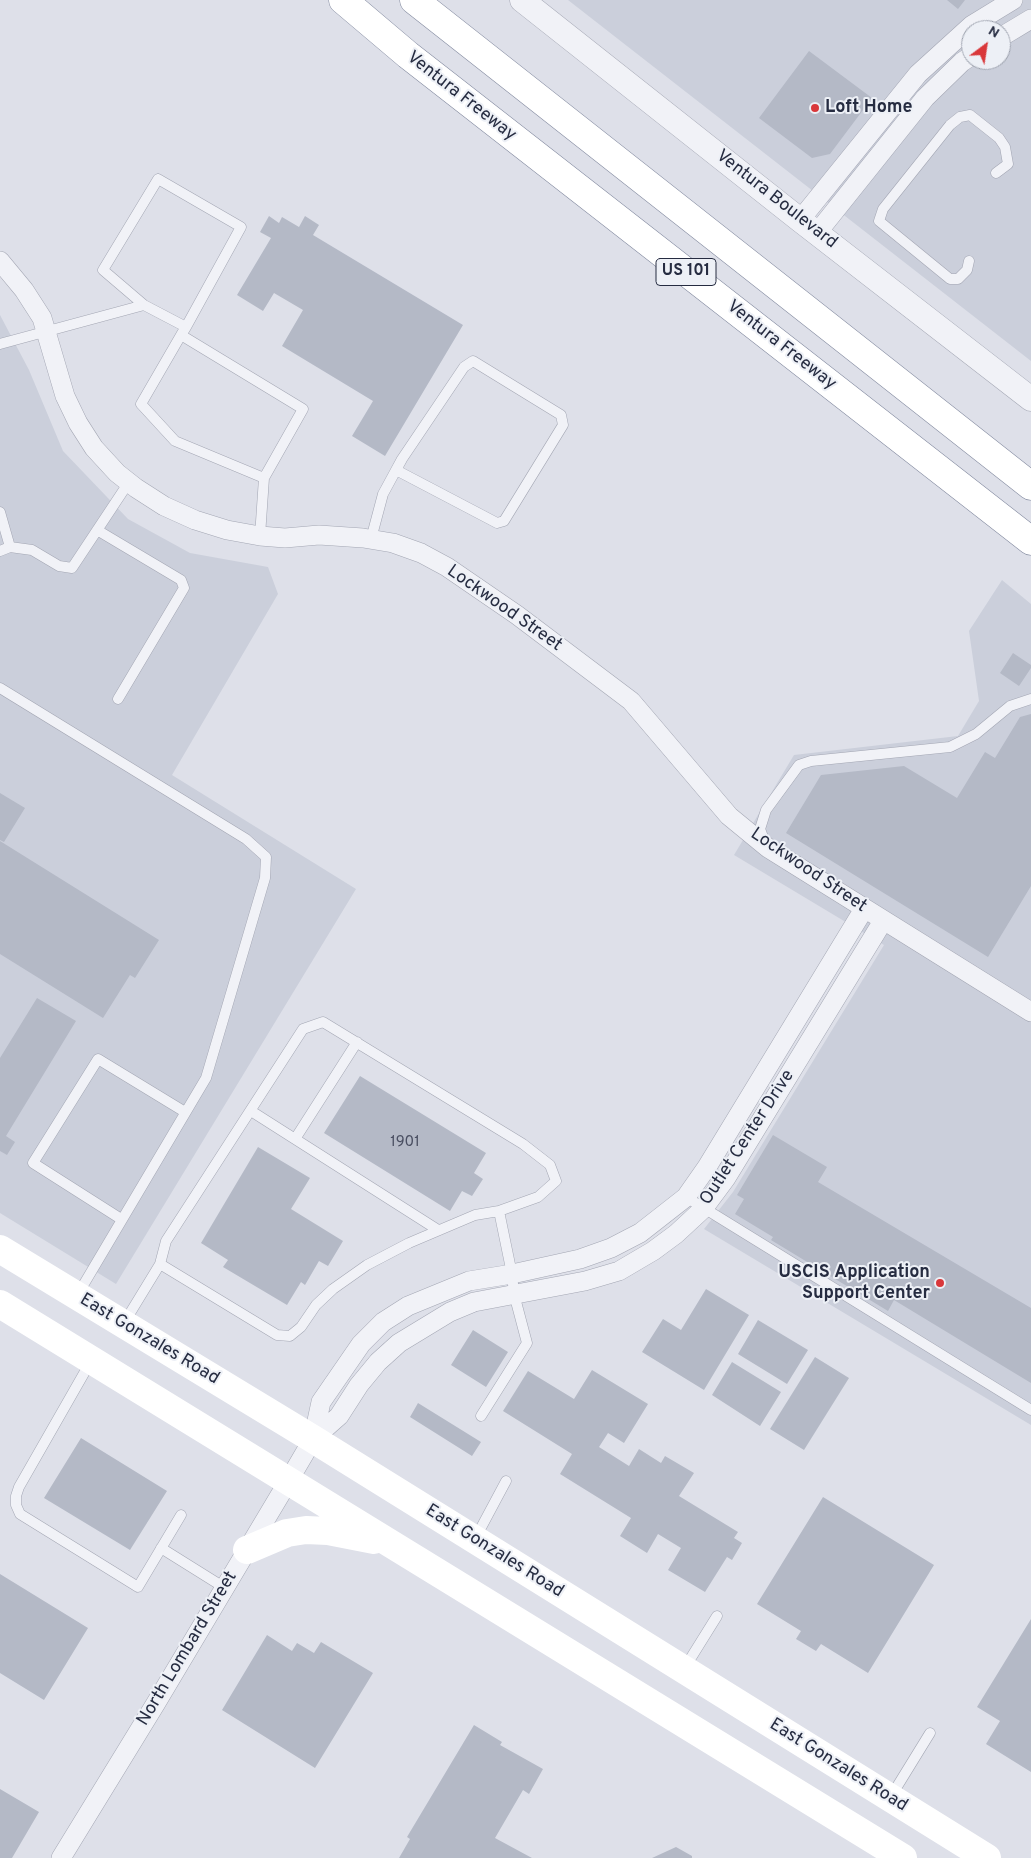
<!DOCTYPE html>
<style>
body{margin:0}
#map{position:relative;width:1031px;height:1858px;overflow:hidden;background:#dee0e9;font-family:Overpass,sans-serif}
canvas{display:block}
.north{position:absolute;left:961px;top:20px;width:50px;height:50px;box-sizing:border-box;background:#edf0f6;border:1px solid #9da2ae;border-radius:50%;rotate:31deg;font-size:14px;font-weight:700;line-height:20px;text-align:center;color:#262c41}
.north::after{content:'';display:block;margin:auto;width:18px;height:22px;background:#d9373a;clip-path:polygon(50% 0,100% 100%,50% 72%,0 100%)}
</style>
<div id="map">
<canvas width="1031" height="1858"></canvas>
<div class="north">N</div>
</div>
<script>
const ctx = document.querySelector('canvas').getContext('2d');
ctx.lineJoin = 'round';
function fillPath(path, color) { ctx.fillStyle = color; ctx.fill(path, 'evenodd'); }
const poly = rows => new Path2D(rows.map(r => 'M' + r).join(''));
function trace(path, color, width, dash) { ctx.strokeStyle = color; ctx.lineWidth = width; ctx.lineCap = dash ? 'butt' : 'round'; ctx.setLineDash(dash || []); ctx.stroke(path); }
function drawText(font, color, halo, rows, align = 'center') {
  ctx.font = font + ' Overpass,sans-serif'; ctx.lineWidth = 4; ctx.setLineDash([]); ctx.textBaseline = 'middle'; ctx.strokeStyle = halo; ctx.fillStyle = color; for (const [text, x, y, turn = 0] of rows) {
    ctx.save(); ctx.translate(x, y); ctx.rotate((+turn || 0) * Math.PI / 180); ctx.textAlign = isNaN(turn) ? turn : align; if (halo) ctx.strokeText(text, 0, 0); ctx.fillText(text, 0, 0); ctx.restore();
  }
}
fillPath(poly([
 [568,0,1031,0,1031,361],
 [971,30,1001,30,1001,60,971,60],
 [0,315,29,370,63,451,128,519,190,553,268,567,278,594,172,775,356,889,116,1284,0,1213],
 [1002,580,1031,604,1031,1425,704,1229,733,1192,884,945,734,855,794,755,958,736,979,701,969,631]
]), '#cbcfdb');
fillPath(poly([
 [947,0,965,0,958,9],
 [809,51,872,98,830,154,812,158,759,118],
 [269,216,279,223,282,217,299,227,305,216,319,225,313,235,463,325,385,456,352,436,373,401,282,346,303,310,274,293,263,311,237,295,271,238,260,232],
 [1013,653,1031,665,1031,668,1019,686,1000,673],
 [1031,714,1031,886,988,957,786,833,821,775,904,766,957,798,985,752,995,758,1020,717],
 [0,793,25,808,4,842,0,840],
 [0,841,159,940,135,978,130,975,103,1018,0,954],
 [37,998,76,1021,6,1136,15,1142,7,1155,0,1151,0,1058],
 [360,1076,486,1153,474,1173,483,1179,472,1196,462,1191,450,1211,324,1133],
 [773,1135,827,1167,818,1182,1031,1308,1031,1383,894,1300,888,1311,771,1240,773,1237,735,1214,744,1199,737,1195],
 [258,1147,310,1178,291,1209,343,1241,328,1266,319,1261,305,1285,301,1282,287,1305,223,1267,228,1260,201,1243],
 [706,1289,749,1315,704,1390,642,1352,663,1319,681,1330],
 [758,1320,808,1350,787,1384,738,1354],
 [473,1330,508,1352,486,1387,451,1365],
 [815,1357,849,1378,804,1450,770,1429],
 [732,1362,781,1392,760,1426,712,1395],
 [592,1370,648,1404,624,1443,608,1433,599,1447,629,1466,639,1449,661,1463,665,1456,694,1473,679,1496,738,1532,734,1538,742,1543,732,1560,727,1557,705,1592,668,1570,681,1548,658,1534,647,1553,620,1536,631,1518,560,1474,572,1454,503,1411,528,1371,574,1399],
 [418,1403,481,1442,472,1456,410,1417],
 [81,1438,167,1491,130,1550,44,1498],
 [823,1497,934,1565,868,1673,821,1644,816,1651,796,1639,801,1631,757,1604],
 [0,1574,88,1628,44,1700,0,1673],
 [1031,1619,1031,1772,986,1744,1000,1721,977,1707],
 [267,1635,292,1651,297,1643,314,1653,321,1642,373,1673,315,1768,222,1710],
 [474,1725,502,1742,500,1745,543,1769,529,1794,523,1790,495,1838,532,1858,399,1858,410,1839,407,1837],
 [0,1789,39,1812,12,1858,0,1858],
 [676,1847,692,1856,692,1858,652,1858]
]), '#b4b9c6');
const service = poly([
 [158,179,241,227,186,327,144,305,103,270,158,179],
 [969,261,967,270,958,279,950,279,879,221,883,209,950,125,960,117,970,115,999,138,1005,147,1008,164,996,173],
 [181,335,303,409,264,478,175,441,141,404,181,335,186,327],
 [0,344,144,305],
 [0,512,10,547,0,551],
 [97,530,181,580,184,588,118,699],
 [260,536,264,478],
 [371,539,383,494,396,470,402,459,464,367,473,361,561,415,563,425,504,521,497,523,396,470],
 [10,547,32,550,59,566,72,568,129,482],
 [0,688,246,839,266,857,265,878,206,1078,78,1294],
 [764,840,760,829,766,810,799,765,811,761,950,747,976,734,1010,706,1031,699],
 [251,1111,438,1230],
 [295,1139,357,1042],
 [686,1197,1031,1410],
 [121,1219,33,1163,98,1059,185,1112],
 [124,1323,160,1264],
 [91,1361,19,1487,16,1496,16,1505,20,1514,138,1587,181,1515],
 [481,1416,527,1343,514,1294,512,1274,499,1211,475,1215,409,1243,367,1265,333,1289,316,1305,301,1327,290,1336,277,1335,160,1264,166,1241,303,1029,323,1022,523,1144,550,1165,556,1181,538,1197,499,1211],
 [475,1539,506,1481],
 [161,1548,225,1588],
 [684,1669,717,1616],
 [890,1798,930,1733]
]);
const minor = poly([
 [1001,37,1031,19],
 [800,220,918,74,972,25,1013,0],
 [817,233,925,98,962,62,971,56],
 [0,261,24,290,42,318,65,396,78,423,94,448,117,473,136,488,164,506,195,520,227,530,260,536,285,538,319,535,363,538,393,543,421,553,447,567,517,615,631,701,729,816,768,848,1031,1012],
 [313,1439,339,1416,359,1385,378,1362,399,1343,450,1312,474,1302,585,1281,619,1271,653,1251,676,1234,703,1209,726,1178,883,921],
 [61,1858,156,1703,289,1480,313,1439,321,1402,361,1344,383,1322,408,1306,469,1281,512,1274,580,1259,611,1248,640,1233,686,1197,707,1167,864,909]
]);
const tertiary = poly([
 [522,0,800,220,1031,399]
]);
const motorway = poly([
 [343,0,408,55,1031,541],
 [414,0,1031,486]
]);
trace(service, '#a3a6b3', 11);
trace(minor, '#a3a6b3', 20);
trace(tertiary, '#a3a6b3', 25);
trace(motorway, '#848ba0', 29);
trace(service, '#f1f2f7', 10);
trace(minor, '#f1f2f7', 19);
trace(tertiary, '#f1f2f7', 24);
trace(poly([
 [0,1249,313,1439,987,1858],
 [0,1304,903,1858],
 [247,1550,287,1533,306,1530,328,1531,374,1540]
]), '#fff', 28);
trace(motorway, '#fff', 28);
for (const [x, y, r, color] of [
 [815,108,5,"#d9373a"],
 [940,1283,5,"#d9373a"]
]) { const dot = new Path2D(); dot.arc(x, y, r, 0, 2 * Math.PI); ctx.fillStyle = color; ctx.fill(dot); trace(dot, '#edf0f6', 2); }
drawText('15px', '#4a4f62', null, [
 ["1901",405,1143]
]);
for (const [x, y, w] of [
 [686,272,60]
]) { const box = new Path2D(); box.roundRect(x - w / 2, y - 13.5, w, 27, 4); ctx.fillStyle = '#edf0f6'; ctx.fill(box); trace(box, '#262c41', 1); }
drawText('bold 16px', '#262c41', null, [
 ["US 101",686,272]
]);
drawText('18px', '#262c41', '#edf0f6', [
 ["Ventura Freeway",461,97,38],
 ["Ventura Boulevard",776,200,38],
 ["Ventura Freeway",781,346,38],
 ["Lockwood Street",504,609,35],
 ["Lockwood Street",808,871,34],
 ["Outlet Center Drive",748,1138,-57],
 ["East Gonzales Road",149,1340,31],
 ["East Gonzales Road",494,1552,32],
 ["North Lombard Street",188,1649,-59],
 ["East Gonzales Road",838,1766,32]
]);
drawText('bold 18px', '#262c41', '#edf0f6', [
 ["Loft Home",825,108],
 ["USCIS Application",930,1273,"right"],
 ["Support Center",930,1294,"right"]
], 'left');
</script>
